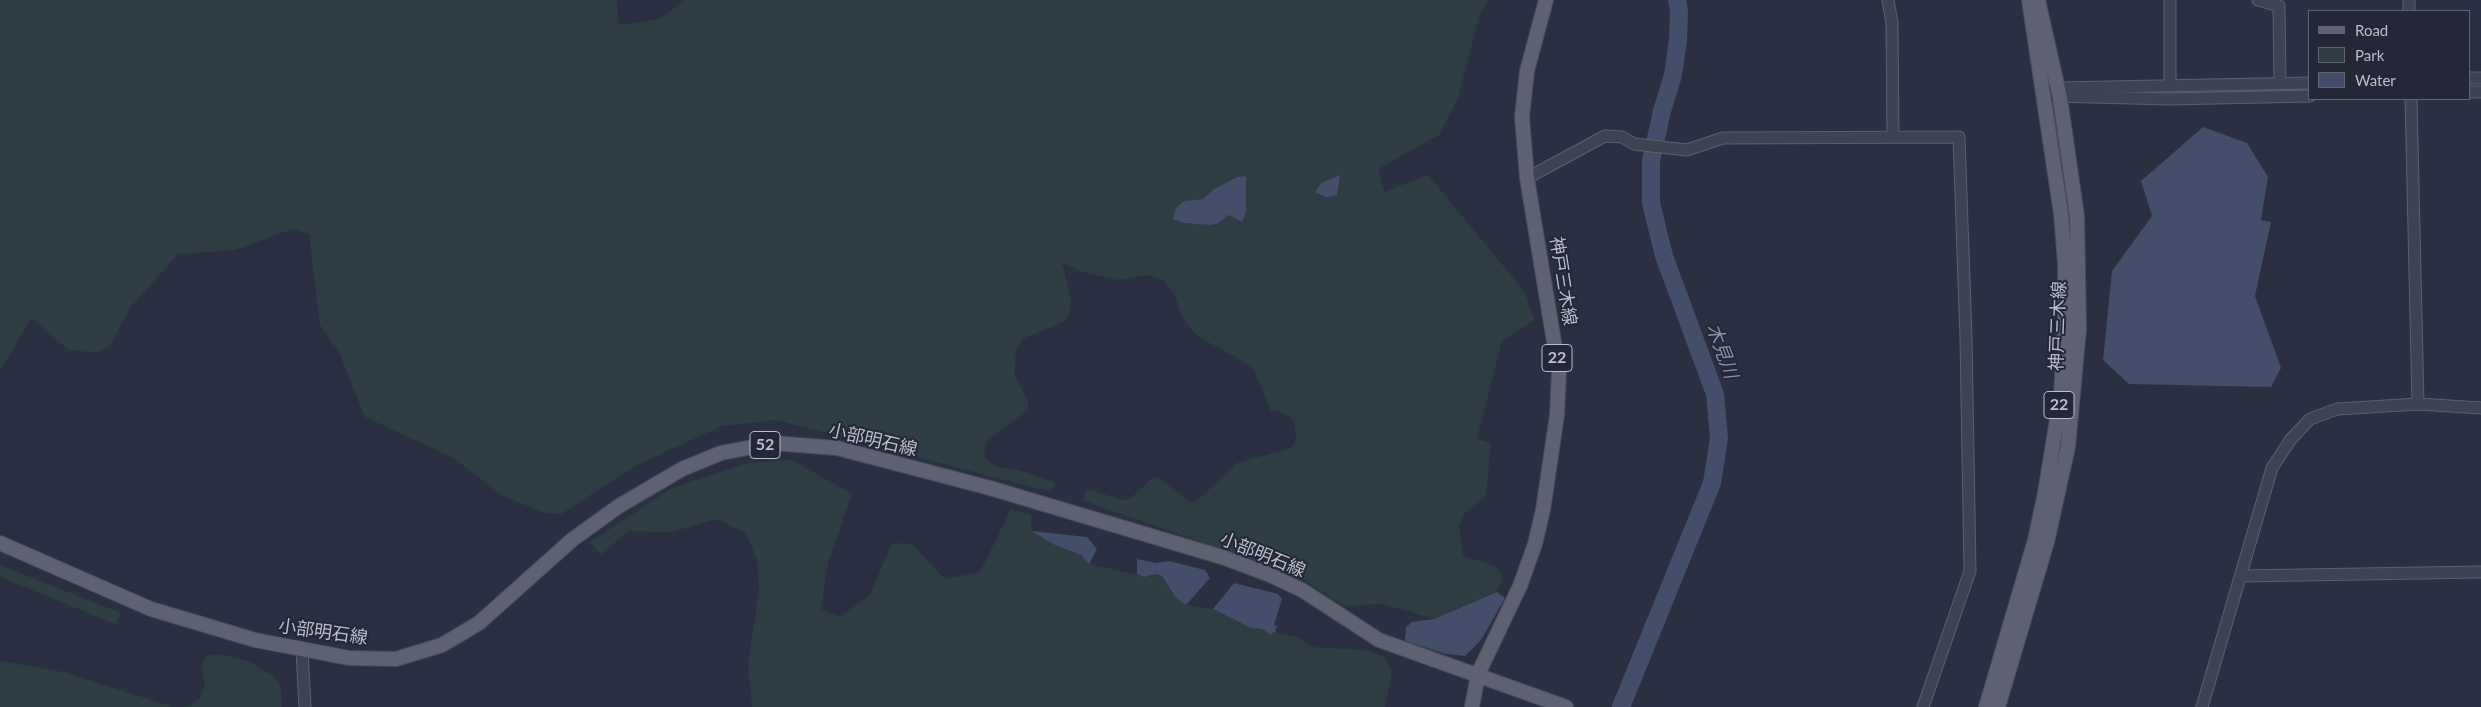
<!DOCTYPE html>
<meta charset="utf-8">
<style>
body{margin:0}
#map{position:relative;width:2481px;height:707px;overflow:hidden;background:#2a3041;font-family:Lato,sans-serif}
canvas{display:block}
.legend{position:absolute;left:2308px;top:10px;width:162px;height:90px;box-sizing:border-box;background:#232736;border:1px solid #606472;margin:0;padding:6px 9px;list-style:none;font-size:15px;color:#bbbfcb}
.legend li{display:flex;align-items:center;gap:10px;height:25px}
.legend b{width:25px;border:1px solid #606472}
</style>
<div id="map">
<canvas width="2481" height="707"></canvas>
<ul class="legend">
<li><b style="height:6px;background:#5d6170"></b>Road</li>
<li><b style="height:14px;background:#2d3d43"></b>Park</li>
<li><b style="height:14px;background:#444d69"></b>Water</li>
</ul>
</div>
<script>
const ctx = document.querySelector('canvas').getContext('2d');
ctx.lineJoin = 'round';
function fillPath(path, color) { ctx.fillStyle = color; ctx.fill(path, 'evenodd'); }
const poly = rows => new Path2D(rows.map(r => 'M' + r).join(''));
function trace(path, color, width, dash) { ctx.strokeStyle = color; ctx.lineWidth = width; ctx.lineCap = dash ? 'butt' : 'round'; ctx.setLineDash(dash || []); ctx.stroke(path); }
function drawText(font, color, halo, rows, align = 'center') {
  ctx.font = font + ' Lato,"Noto Sans JP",sans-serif'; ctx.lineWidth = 4; ctx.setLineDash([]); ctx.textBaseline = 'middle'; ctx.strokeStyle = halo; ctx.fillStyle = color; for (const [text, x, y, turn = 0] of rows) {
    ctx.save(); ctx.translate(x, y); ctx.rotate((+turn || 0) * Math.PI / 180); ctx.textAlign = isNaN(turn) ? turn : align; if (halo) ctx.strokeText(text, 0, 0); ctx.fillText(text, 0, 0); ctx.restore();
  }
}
fillPath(poly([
 [0,0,617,0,619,25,660,19,684,0,1489,0,1480,14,1458,98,1439,135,1378,169,1384,192,1428,175,1525,292,1534,320,1502,341,1477,439,1491,443,1486,495,1465,513,1459,526,1463,556,1496,566,1503,578,1497,592,1434,619,1383,604,1344,606,1299,577,1082,500,1086,489,1124,500,1131,498,1153,477,1160,479,1191,502,1198,500,1237,463,1289,449,1294,444,1296,437,1294,423,1290,417,1278,410,1271,412,1254,370,1236,357,1202,339,1191,329,1182,317,1175,295,1162,279,1147,275,1118,280,1083,272,1062,262,1071,299,1069,315,1065,321,1058,324,1022,339,1016,351,1014,374,1028,402,1028,410,986,442,984,456,995,466,1018,470,1056,483,1050,492,777,420,722,426,637,465,561,514,545,513,501,495,454,458,365,417,339,352,320,325,309,234,292,229,235,250,178,254,130,308,109,347,95,353,67,349,32,318,0,371],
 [1237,177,1242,222,1229,215,1217,224,1209,225,1184,223,1184,201,1203,199,1214,189],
 [792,460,852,494,828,563,821,609,840,617,870,595,892,543,912,544,945,579,980,572,1011,509,1031,515,1031,531,1055,545,1081,555,1089,564,1144,576,1155,574,1162,576,1176,598,1186,605,1213,609,1251,628,1262,629,1270,634,1272,632,1295,636,1312,647,1372,651,1385,658,1392,671,1385,707,752,707,748,664,759,590,757,560,746,533,716,519,672,532,628,531,601,555,590,542,672,488,748,463],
 [0,565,121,613,115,624,0,577],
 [220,654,248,661,274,676,281,687,282,707,180,707,190,706,201,697,205,684,201,670,205,656],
 [0,661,64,672,173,707,0,707]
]), '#2d3d43');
fillPath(poly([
 [2203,127,2247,143,2268,177,2261,220,2271,222,2255,296,2281,368,2271,387,2129,384,2103,360,2112,271,2152,216,2141,181],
 [1340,175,1337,195,1326,197,1315,192,1321,183],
 [1246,176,1246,212,1242,222,1229,215,1217,224,1209,225,1184,223,1173,219,1176,208,1184,201,1203,199,1214,189,1237,177],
 [1031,531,1087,537,1097,549,1089,564,1081,555,1055,545],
 [1137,559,1156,563,1169,561,1205,570,1210,578,1186,605,1176,598,1162,576,1155,574,1144,577,1137,574],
 [1234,583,1278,594,1282,599,1274,625,1277,626,1275,633,1272,632,1271,635,1262,629,1251,628,1213,609],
 [1497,592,1505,598,1481,640,1465,656,1446,654,1405,641,1406,627,1412,622,1434,619]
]), '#444d69');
trace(poly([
 [1621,707,1712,483,1719,438,1715,394,1664,256,1651,203,1651,161,1662,111,1673,75,1678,40,1679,11,1677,0]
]), '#444d69', 18);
const minor = poly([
 [1888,0,1892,23,1893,136],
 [2258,0,2279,6,2280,83],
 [2409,0,2409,11],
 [2470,78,2481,78],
 [2170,85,2170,0],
 [2470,92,2481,92],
 [2044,95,2058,88,2310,83],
 [2052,96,2170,99,2310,96],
 [2411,99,2418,404],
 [1527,178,1605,136,1622,137,1634,144,1687,150,1723,138,1959,137,1966,338,1970,571,1923,707],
 [2241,576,2481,572],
 [302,650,305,707],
 [2202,707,2272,468,2291,439,2310,419,2337,409,2418,404,2481,408]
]);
const major = poly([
 [0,543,151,609,255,640,349,658,396,659,442,645,479,623,573,539,619,506,682,469,721,453,773,443,837,448,990,488,1225,558,1270,575,1302,590,1379,640,1566,707],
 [1472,707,1478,674,1520,586,1535,544,1543,510,1557,415,1559,372,1527,178,1522,117,1527,71,1546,0],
 [1986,707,2035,540,2045,493,2061,395,2065,328,2065,263,2061,214,2029,0],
 [1998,707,2047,542,2068,447,2079,329,2077,216,2060,98,2038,0]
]);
trace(minor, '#5c606e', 13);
trace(major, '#484c5a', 16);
trace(minor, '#3e4351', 11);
trace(major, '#5d6170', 14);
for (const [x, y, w] of [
 [1557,358,30],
 [2059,405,30],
 [765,445,30]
]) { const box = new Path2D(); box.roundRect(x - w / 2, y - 13.5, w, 27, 4); ctx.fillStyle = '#232736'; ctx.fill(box); trace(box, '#bbbfcb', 1); }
drawText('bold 16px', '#bbbfcb', null, [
 ["22",1557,358],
 ["22",2059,405],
 ["52",765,445]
]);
drawText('18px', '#bbbfcb', '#232736', [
 ["神戸三木線",1563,281,81],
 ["神戸三木線",2058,326,-88],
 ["小部明石線",873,440,13],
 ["小部明石線",1263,555,22],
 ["小部明石線",323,632,8]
]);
drawText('italic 19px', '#8690ae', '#232736', [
 ["木見川",1722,351,70]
]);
</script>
